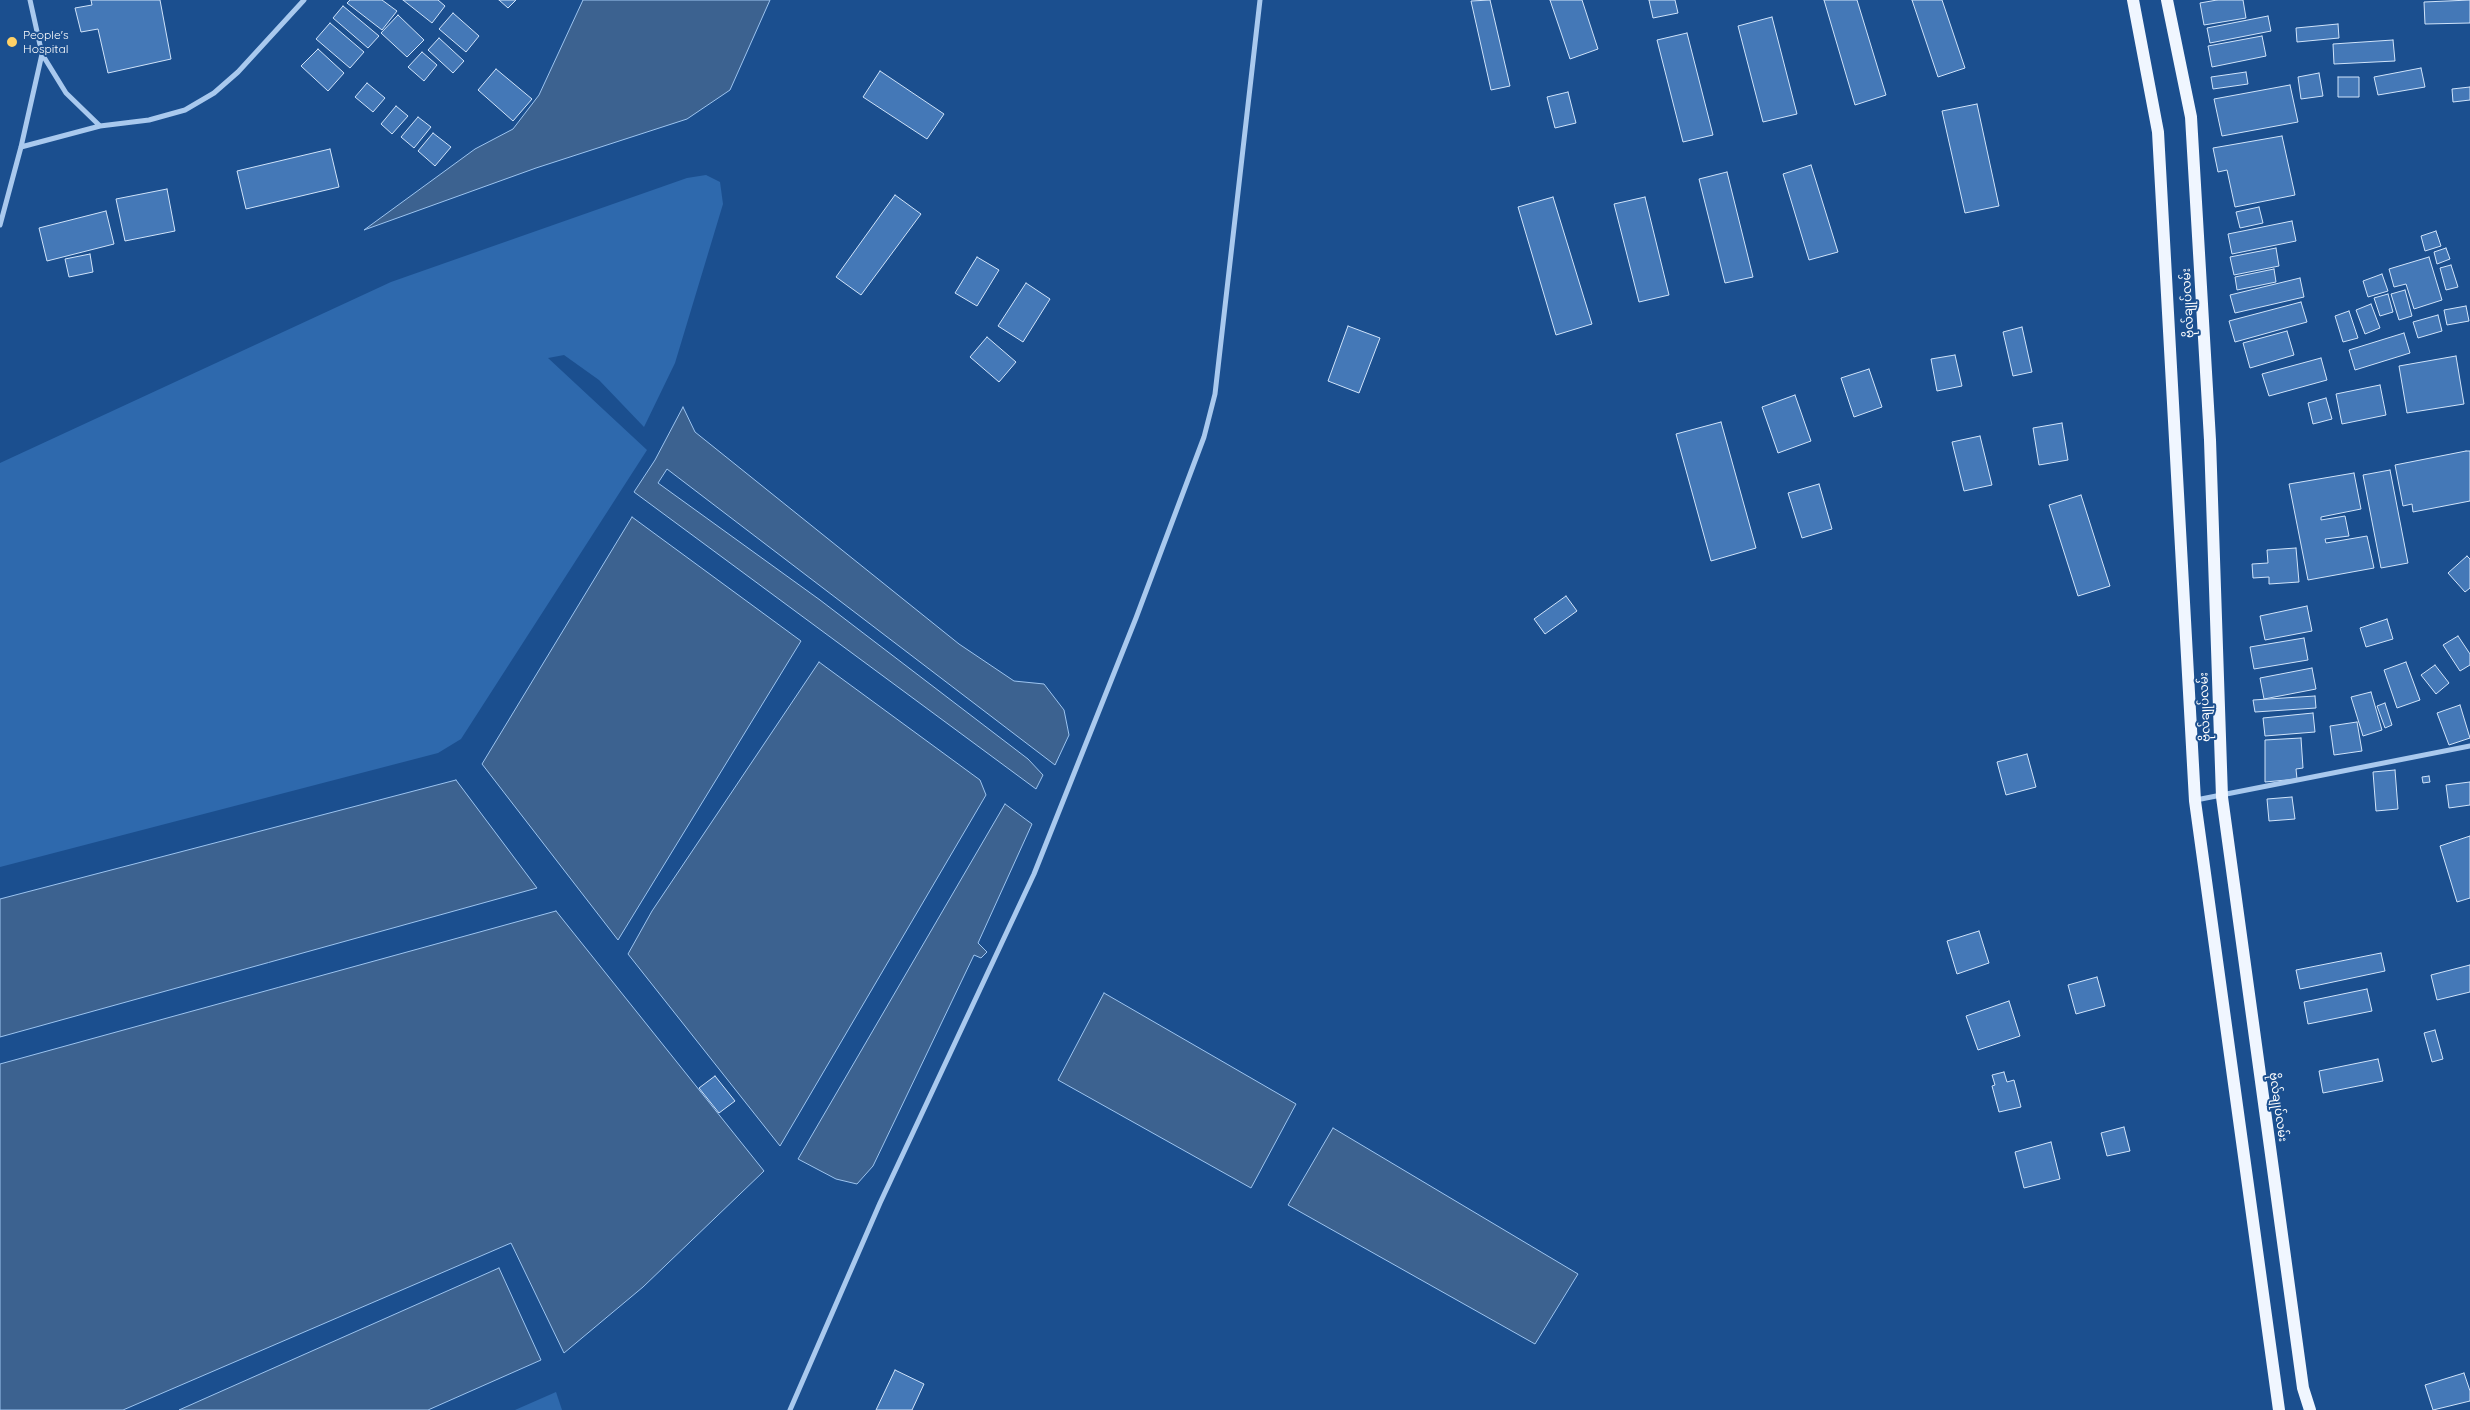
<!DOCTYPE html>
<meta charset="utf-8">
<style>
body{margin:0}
canvas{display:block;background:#1b4f8f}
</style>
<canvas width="2470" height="1410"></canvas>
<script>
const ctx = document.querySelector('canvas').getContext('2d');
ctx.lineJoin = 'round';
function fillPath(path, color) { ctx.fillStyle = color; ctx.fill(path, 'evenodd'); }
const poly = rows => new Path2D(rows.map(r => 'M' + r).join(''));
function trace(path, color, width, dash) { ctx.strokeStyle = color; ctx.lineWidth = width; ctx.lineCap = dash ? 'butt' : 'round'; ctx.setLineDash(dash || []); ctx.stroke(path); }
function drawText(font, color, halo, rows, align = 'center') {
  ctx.font = font + ' Quicksand,"Noto Sans Myanmar",sans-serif'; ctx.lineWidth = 4; ctx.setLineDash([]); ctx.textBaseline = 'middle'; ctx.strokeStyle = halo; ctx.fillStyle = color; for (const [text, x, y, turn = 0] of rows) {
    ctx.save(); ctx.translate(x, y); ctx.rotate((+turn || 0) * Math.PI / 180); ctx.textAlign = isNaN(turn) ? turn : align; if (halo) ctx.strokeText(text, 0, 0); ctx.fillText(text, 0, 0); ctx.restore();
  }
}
fillPath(poly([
 [706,175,720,182,723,204,675,363,644,427,599,380,564,355,548,358,647,450,461,739,438,753,0,867,0,463,391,282,687,178],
 [556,1392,562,1410,515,1410]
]), '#2e69ad');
const water = poly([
 [583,0,770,0,730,90,687,119,536,168,364,230,475,149,513,129,539,95,583,0],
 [683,407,695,432,959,644,1014,681,1044,684,1064,710,1069,735,1055,765,667,469,658,483,820,600,1028,759,1043,775,1036,789,634,492,655,460,683,407],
 [632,517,801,641,618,940,482,764,632,517],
 [819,662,980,780,986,795,780,1146,628,954,652,911,819,662],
 [456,780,537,888,0,1037,0,899,456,780],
 [1005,804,1032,824,978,943,987,952,981,958,974,955,873,1166,857,1184,836,1179,798,1159,1005,804],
 [556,911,764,1171,643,1287,564,1353,511,1243,123,1410,0,1410,0,1064,556,911],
 [1104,993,1296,1104,1251,1188,1058,1080,1104,993],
 [1333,1128,1578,1274,1535,1344,1288,1205,1333,1128],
 [499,1268,541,1360,428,1410,179,1410,499,1268]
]);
fillPath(water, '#3c6290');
trace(water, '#9cc4f0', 1);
const building = poly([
 [91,0,160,0,171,59,108,73,98,29,81,32,75,8,92,5,91,0],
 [350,0,382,0,397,11,382,30,347,3,350,0],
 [403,0,438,0,445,6,432,23,403,0],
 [499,0,516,0,508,8,499,0],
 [1490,0,1510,86,1491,90,1471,1,1490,0],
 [1550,0,1582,0,1598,49,1570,59,1550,0],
 [1649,0,1675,0,1678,13,1653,18,1649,0],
 [1824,0,1857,0,1886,95,1855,105,1824,0],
 [1912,0,1942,0,1965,68,1938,77,1912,0],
 [2217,0,2243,0,2246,18,2204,25,2200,3,2217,0],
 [2470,0,2470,23,2425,24,2424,2,2470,0],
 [343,6,379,36,368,48,333,18,343,6],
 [453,13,479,36,466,52,439,29,453,13],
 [398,15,424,40,407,57,381,33,398,15],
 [2268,16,2271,31,2210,43,2207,28,2268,16],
 [1772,17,1797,114,1763,122,1738,26,1772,17],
 [330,23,364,52,350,68,316,39,330,23],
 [2338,24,2339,38,2297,42,2296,28,2338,24],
 [1687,33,1713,135,1683,142,1657,40,1687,33],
 [2262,36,2266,56,2212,67,2208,46,2262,36],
 [439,38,464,61,453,73,428,50,439,38],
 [2393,40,2395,61,2334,64,2333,44,2393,40],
 [318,49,344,73,328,91,301,66,318,49],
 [422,52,437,65,424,81,408,67,422,52],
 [2421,68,2425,87,2378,95,2374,77,2421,68],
 [496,69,532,99,513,121,478,90,496,69],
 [880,71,944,114,927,139,863,97,880,71],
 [2246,72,2248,84,2213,89,2211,77,2246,72],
 [2319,73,2323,96,2301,99,2298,77,2319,73],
 [2338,77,2359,77,2359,97,2338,97,2338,77],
 [367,83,385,98,373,112,355,97,367,83],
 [2290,85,2298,122,2222,136,2214,99,2290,85],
 [2470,87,2470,100,2453,102,2452,89,2470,87],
 [1568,92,1576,123,1555,128,1547,97,1568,92],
 [1977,104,1999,206,1965,213,1942,111,1977,104],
 [396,106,408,116,392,134,381,124,396,106],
 [418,117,431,127,414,148,401,137,418,117],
 [433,133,451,147,435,166,418,151,433,133],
 [2282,136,2295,195,2235,207,2227,170,2218,172,2213,148,2282,136],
 [330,149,339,187,246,209,237,171,330,149],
 [1811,165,1838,252,1809,260,1783,174,1811,165],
 [1727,172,1753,277,1725,283,1699,179,1727,172],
 [167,189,175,231,125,241,116,199,167,189],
 [895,195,921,214,861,295,836,277,895,195],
 [1553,197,1592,324,1556,335,1518,207,1553,197],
 [1645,197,1669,295,1639,302,1614,204,1645,197],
 [2259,207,2263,223,2240,228,2236,212,2259,207],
 [106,211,114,244,47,261,39,228,106,211],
 [2292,221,2296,241,2232,254,2228,234,2292,221],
 [2436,231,2441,246,2425,251,2421,236,2436,231],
 [2276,248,2279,266,2234,275,2230,257,2276,248],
 [2446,248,2450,259,2437,264,2434,252,2446,248],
 [90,254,93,272,69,277,65,259,90,254],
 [977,257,999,270,977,306,955,293,977,257],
 [2429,257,2442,300,2414,309,2406,284,2394,287,2389,269,2429,257],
 [2451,265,2458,287,2446,290,2440,268,2451,265],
 [2274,269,2276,282,2237,290,2235,277,2274,269],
 [2382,274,2388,291,2368,297,2363,281,2382,274],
 [2300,278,2304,297,2235,313,2230,295,2300,278],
 [1026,283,1050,299,1023,342,998,326,1026,283],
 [2405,290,2412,316,2399,320,2391,294,2405,290],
 [2388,294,2393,312,2380,316,2374,298,2388,294],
 [2301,302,2307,322,2235,342,2229,321,2301,302],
 [2371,304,2380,328,2365,334,2356,310,2371,304],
 [2466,306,2469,321,2447,325,2444,310,2466,306],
 [2349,311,2358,338,2343,342,2335,316,2349,311],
 [2438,315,2442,331,2418,338,2413,322,2438,315],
 [1348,326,1380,338,1359,393,1328,381,1348,326],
 [2022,327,2032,372,2013,376,2003,332,2022,327],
 [2287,331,2294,355,2250,368,2243,343,2287,331],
 [2404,333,2410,353,2355,370,2349,350,2404,333],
 [987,337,1016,362,999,382,970,357,987,337],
 [1955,355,1962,386,1937,391,1931,359,1955,355],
 [2456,356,2464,404,2407,413,2399,366,2456,356],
 [2321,358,2327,380,2269,396,2262,374,2321,358],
 [1869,369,1882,407,1854,417,1841,378,1869,369],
 [2380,385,2386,415,2342,424,2336,394,2380,385],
 [1795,395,1811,441,1778,453,1762,407,1795,395],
 [2326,398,2332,419,2313,424,2308,403,2326,398],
 [1721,422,1756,548,1711,561,1676,434,1721,422],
 [2062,423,2068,460,2039,465,2033,428,2062,423],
 [1980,436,1992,485,1964,491,1952,442,1980,436],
 [2466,451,2470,451,2470,501,2413,512,2412,504,2403,506,2395,465,2466,451],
 [2390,470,2408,563,2381,568,2363,475,2390,470],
 [2354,473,2361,509,2321,517,2321,520,2345,516,2349,536,2325,539,2326,543,2367,536,2374,568,2308,580,2289,484,2354,473],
 [1819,484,1832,529,1802,538,1788,493,1819,484],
 [2081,495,2110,586,2078,596,2049,505,2081,495],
 [2296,548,2299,582,2269,584,2269,577,2253,578,2252,564,2268,563,2267,550,2296,548],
 [2467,556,2470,559,2470,588,2465,592,2448,573,2467,556],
 [1566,596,1577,611,1545,634,1534,619,1566,596],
 [2307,606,2312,631,2265,640,2260,616,2307,606],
 [2387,619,2393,639,2366,647,2360,628,2387,619],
 [2458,636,2470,654,2470,665,2460,671,2443,645,2458,636],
 [2304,638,2308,660,2254,669,2250,647,2304,638],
 [2406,662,2420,700,2397,708,2384,670,2406,662],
 [2435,665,2449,683,2436,694,2421,675,2435,665],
 [2312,668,2316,689,2264,699,2260,678,2312,668],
 [2371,692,2382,730,2363,736,2351,697,2371,692],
 [2315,696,2316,708,2255,712,2253,700,2315,696],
 [2385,703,2392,725,2385,728,2377,706,2385,703],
 [2460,705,2470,738,2449,745,2437,713,2460,705],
 [2313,713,2315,732,2265,736,2263,718,2313,713],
 [2357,722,2362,751,2334,755,2330,726,2357,722],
 [2301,738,2303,768,2296,769,2297,779,2265,782,2265,740,2301,738],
 [2027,754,2036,787,2006,795,1997,762,2027,754],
 [2395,770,2398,809,2376,811,2373,772,2395,770],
 [2429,776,2430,782,2423,783,2422,777,2429,776],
 [2470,782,2470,805,2449,808,2446,785,2470,782],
 [2292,797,2295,819,2269,821,2267,799,2292,797],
 [2470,836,2470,898,2457,902,2440,846,2470,836],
 [1979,931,1989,963,1957,974,1947,941,1979,931],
 [2381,953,2385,971,2300,989,2296,970,2381,953],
 [2470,965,2470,992,2437,1000,2431,975,2470,965],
 [2097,977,2105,1006,2076,1014,2068,985,2097,977],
 [2367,989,2372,1011,2308,1024,2304,1002,2367,989],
 [2009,1001,2020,1036,1978,1050,1966,1016,2009,1001],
 [2435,1030,2443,1059,2432,1062,2424,1033,2435,1030],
 [2378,1059,2383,1081,2323,1093,2319,1071,2378,1059],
 [2004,1072,2007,1082,2014,1080,2021,1107,1999,1112,1992,1086,1995,1085,1992,1075,2004,1072],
 [715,1076,735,1101,719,1113,699,1088,715,1076],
 [2124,1127,2130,1151,2107,1156,2101,1133,2124,1127],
 [2051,1142,2060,1179,2024,1188,2015,1152,2051,1142],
 [895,1370,924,1384,912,1410,876,1410,895,1370],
 [2464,1373,2470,1391,2470,1401,2433,1410,2425,1385,2464,1373]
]);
fillPath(building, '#4478b7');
trace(building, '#cfe3fa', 1);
trace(poly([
 [100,126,149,120,185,110,214,93,238,72,304,0],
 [21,147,100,126,66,93,42,54,30,0],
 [0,225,21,147,42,54],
 [2196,800,2470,746],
 [790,1410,880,1203,1034,874,1136,618,1204,437,1215,394,1260,0]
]), '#a9c9ee', 5);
trace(poly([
 [2133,0,2158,132,2195,801,2279,1410],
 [2167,0,2191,117,2210,440,2222,797,2303,1388,2310,1410]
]), '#f0f6ff', 12);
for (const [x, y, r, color] of [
 [12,42,6,"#ffd166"]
]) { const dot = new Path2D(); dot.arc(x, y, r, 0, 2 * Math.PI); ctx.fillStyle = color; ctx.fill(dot); trace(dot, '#1b4f8f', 2); }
drawText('12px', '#fff', '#1b4f8f', [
 ["People's",23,35],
 ["Hospital",23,49]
], 'left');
drawText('12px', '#fff', '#1b4f8f', [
 ["ဗိုလ်ချုပ်လမ်း",2188,303,-93],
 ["ဗိုလ်ချုပ်လမ်း",2205,707,-92],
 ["ဗိုလ်ချုပ်လမ်း",2278,1107,82]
]);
</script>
